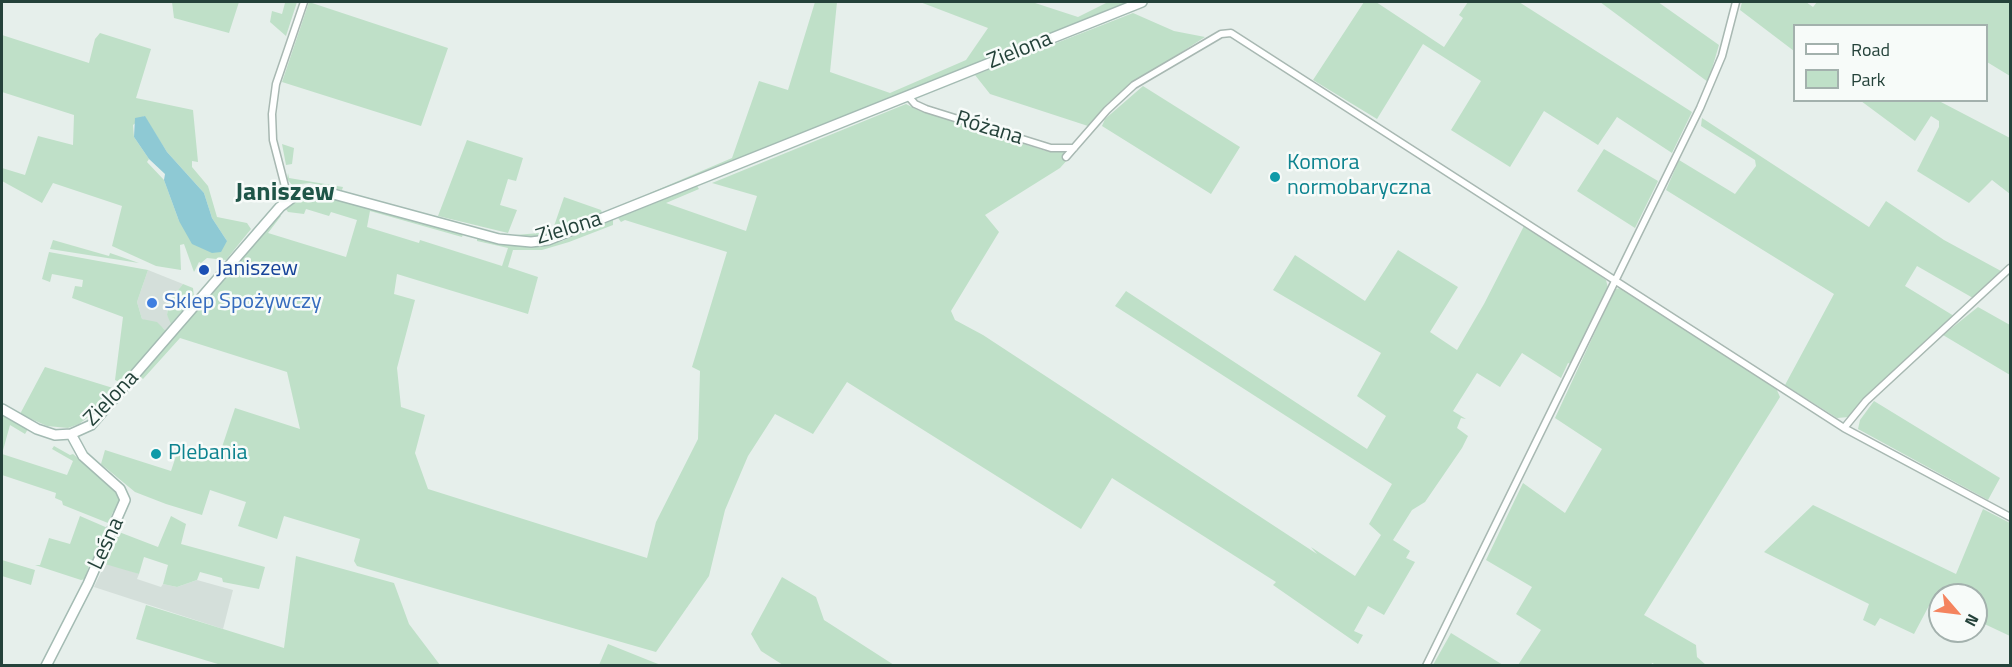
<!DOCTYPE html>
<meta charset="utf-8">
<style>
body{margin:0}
#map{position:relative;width:2012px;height:667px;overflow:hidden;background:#e6efeb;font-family:"Titillium Web",sans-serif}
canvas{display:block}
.frame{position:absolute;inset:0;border:3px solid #24423a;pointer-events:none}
.legend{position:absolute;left:1793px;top:24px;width:195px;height:78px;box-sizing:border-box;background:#f7fbf9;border:2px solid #a3b1ad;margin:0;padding:8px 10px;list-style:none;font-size:18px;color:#24423a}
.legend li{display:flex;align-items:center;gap:12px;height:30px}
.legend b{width:30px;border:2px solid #a3b1ad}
.north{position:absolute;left:1928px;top:583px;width:60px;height:60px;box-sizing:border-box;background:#f7fbf9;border:2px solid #a3b1ad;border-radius:50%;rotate:118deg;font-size:16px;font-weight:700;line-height:24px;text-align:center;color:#24423a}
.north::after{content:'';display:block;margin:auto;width:21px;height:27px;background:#f4845f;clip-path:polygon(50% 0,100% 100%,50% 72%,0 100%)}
</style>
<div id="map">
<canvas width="2012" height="667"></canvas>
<div class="frame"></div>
<ul class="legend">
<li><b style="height:8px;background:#fff"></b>Road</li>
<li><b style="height:16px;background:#bfe0c8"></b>Park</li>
</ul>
<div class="north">N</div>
</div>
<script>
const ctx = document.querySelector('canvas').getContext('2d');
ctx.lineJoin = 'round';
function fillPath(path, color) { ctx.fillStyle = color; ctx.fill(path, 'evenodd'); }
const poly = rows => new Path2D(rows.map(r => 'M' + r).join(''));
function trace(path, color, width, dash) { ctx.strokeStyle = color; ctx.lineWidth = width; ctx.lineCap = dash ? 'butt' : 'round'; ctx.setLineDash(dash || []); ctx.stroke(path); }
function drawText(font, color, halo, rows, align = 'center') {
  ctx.font = font + ' "Titillium Web",sans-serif'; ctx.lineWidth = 5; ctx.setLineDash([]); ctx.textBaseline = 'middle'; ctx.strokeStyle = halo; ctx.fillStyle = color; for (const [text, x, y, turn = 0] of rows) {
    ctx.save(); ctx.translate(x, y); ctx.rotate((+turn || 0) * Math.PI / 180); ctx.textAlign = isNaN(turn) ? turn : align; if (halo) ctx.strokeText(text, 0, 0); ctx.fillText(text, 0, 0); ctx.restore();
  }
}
fillPath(poly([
 [148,270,183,284,169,301,167,315,173,324,166,331,163,328,142,319,137,302],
 [106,562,139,574,137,579,161,587,163,584,177,587,197,580,233,590,223,629,94,587]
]), '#d4dfda');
fillPath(poly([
 [172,2,239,2,229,33,174,18],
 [281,2,297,2,286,36,270,22,272,11,282,14,285,3],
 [309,2,448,48,421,126,282,82],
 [815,2,837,2,830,72,890,93,966,60,988,28,920,2,1032,2,1078,17,1108,2,1132,2,651,197,650,193,732,158,759,81,788,90],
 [1364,2,1376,2,1444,47,1463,18,1459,15,1468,2,1519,2,1692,112,1672,153,1617,117,1598,145,1544,111,1510,167,1451,130,1481,81,1423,44,1377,119,1313,80],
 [1600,2,1658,2,1719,45,1708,82],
 [1742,2,1806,2,1813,7,1817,2,2010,2,2010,76,1987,62,1986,26,1794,26,1794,51,1740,10],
 [1133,13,1174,31,1205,37,1135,82,1108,103,1088,126,990,94,975,75],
 [100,33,151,49,136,98,193,110,198,162,192,161,192,167,208,186,217,217,247,223,251,229,226,260,207,258,201,263,199,262,194,272,184,244,180,245,181,270,156,266,112,246,122,206,53,183,42,203,2,181,2,168,25,175,38,136,73,145,74,115,2,92,2,35,89,63,95,39],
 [144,116,167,152,204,193,212,218,227,241,179,221,164,180,147,162,149,159,134,137,133,125],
 [1143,86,1240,147,1211,194,1102,126,1105,119],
 [1861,101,1939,101,2010,138,2010,194,1992,180,1969,203,1917,171,1939,127,1939,121,1931,116,1915,141],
 [906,104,920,111,1046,151,1063,152,1078,148,1060,168,985,215,999,232,951,311,955,320,983,335,1317,554,1311,547,1355,576,1381,535,1369,524,1392,484,1115,306,1126,291,1367,449,1386,416,1357,396,1381,353,1273,290,1295,255,1365,301,1398,250,1458,287,1430,332,1457,350,1484,304,1525,224,1606,280,1608,288,1571,364,1568,363,1561,378,1522,353,1500,387,1477,373,1453,411,1466,419,1461,418,1457,428,1468,436,1462,448,1425,502,1412,510,1393,540,1410,551,1406,558,1415,562,1384,615,1368,606,1354,631,1363,635,1358,644,1273,585,1276,582,1112,478,1081,529,847,382,813,434,775,414,748,456,725,510,709,576,656,652,357,566,354,561,360,539,284,516,277,539,238,526,246,502,210,490,202,515,166,504,135,492,101,464,105,450,171,471,179,447,218,459,235,408,300,429,287,372,180,338,143,379,140,376,278,214,281,216,268,233,346,257,357,220,331,212,329,216,306,209,304,214,288,212,285,208,302,195,322,195,463,234,462,237,370,211,367,227,419,243,420,240,502,266,508,248,477,241,477,238,517,246,541,245,562,241,613,220,613,225,569,242,542,250,513,250,508,267,538,277,528,314,397,274,394,294,415,300,397,368,401,407,425,415,415,453,428,489,647,558,656,522,698,439,700,371,692,367,727,252,625,220,621,222,618,218,697,186,699,189,666,203,746,231,757,196,712,183],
 [1702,118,1869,227,1886,201,1944,240,2001,271,1973,298,1917,266,1905,286,1954,316,1849,417,1837,418,1785,385,1834,294,1666,190,1679,160,1735,194,1756,166,1755,160,1701,126],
 [467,140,523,158,516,181,508,179,500,205,517,210,508,233,438,216],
 [282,144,294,148,292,164,286,165],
 [1604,149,1658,181,1635,228,1577,191],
 [288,173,289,178,343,187,342,190,310,183,292,185,287,179],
 [564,197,601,210,603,215,561,232,539,237,516,239,515,235,552,232],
 [53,240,109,256,110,253,139,263,50,249],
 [49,252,148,270,137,302,142,319,157,322,166,331,121,383,115,380,123,317,72,298,75,286,82,287,83,280,52,274,50,282,42,279],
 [183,284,193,288,194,297,171,324,167,315,169,301],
 [1621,288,1776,388,1780,397,1644,615,1696,645,1697,657,1706,665,1656,665,1652,663,1651,666,1518,665,1541,630,1516,614,1532,587,1486,560,1523,483,1565,513,1602,449,1555,418,1615,289],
 [1978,307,2010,325,2010,375,1943,335],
 [45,367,113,388,115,390,91,415,79,424,68,428,47,426,20,414],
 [1874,401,2000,478,1988,500,1858,429,1860,420],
 [2,414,28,429,25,434,10,425,2,454,67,475,73,461,52,449,54,446,70,455,73,454,116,490,121,500,118,514,113,512,109,521,113,523,108,523,63,505,62,501,55,498,56,493,2,475],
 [1813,505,1956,574,1983,509,2010,523,2010,636,1976,620,1976,595,1940,595,1940,603,1932,600,1914,634,1880,618,1875,626,1863,620,1869,604,1764,552],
 [80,516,110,529,93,565,89,565,85,579,81,580,35,565,40,565,49,538,70,544],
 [171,516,186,524,181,544,265,567,259,589,223,582,222,578,200,572,197,580,177,587,163,584,168,565,144,557,139,574,105,564,119,532,158,547],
 [296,556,394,583,409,624,440,665,221,665,136,639,146,605,284,648],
 [2,560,35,570,31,585,2,576],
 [782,577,816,597,824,620,894,665,783,665,761,651,751,634],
 [1451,633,1503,665,1433,665],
 [608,644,653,662,661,665,599,665]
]), '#bfe0c8');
fillPath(poly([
 [145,116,167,152,204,193,212,218,227,241,221,252,212,253,192,244,179,221,164,180,165,174,149,159,134,137,135,118]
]), '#8ec9d4');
const street = poly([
 [908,96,915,104,926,109,1051,148,1074,148],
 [1066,157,1107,110,1134,85,1221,34,1231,33,1844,428,2010,517],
 [288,198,273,140,272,114,276,84,304,2],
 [1844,428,1866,401,2010,268],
 [1426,666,1700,108,1722,56,1736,2]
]);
const secondary = poly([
 [2,409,37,429,55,435,71,434,91,425,280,207,300,192,326,192,499,239,531,242,548,240,1142,2],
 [46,666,88,584,125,500,120,489,83,456,71,434]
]);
trace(street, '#a8b8b2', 9);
trace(secondary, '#a4bbb3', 12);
trace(street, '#fff', 6);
trace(secondary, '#fff', 9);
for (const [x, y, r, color] of [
 [1275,177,6,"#0f9aa8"],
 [204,270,6,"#1a4fb4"],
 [152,303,6,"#3f7fe0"],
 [156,454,6,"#0f9aa8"]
]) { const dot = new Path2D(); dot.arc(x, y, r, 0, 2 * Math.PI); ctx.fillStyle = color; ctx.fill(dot); trace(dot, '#f7fbf9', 2); }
drawText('22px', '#24423a', '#f7fbf9', [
 ["Zielona",1020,51,-22],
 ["Różana",989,129,17],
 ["Zielona",569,229,-17],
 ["Zielona",112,399,-46],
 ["Leśna",107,544,-65]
]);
drawText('22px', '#0d838f', '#f7fbf9', [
 ["Komora",1287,164],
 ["normobaryczna",1287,189],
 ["Plebania",168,454]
], 'left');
drawText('22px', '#164399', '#f7fbf9', [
 ["Janiszew",216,270]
], 'left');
drawText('22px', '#366cbe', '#f7fbf9', [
 ["Sklep Spożywczy",164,303]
], 'left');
drawText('bold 26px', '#1f5548', '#f7fbf9', [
 ["Janiszew",285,194]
]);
</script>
